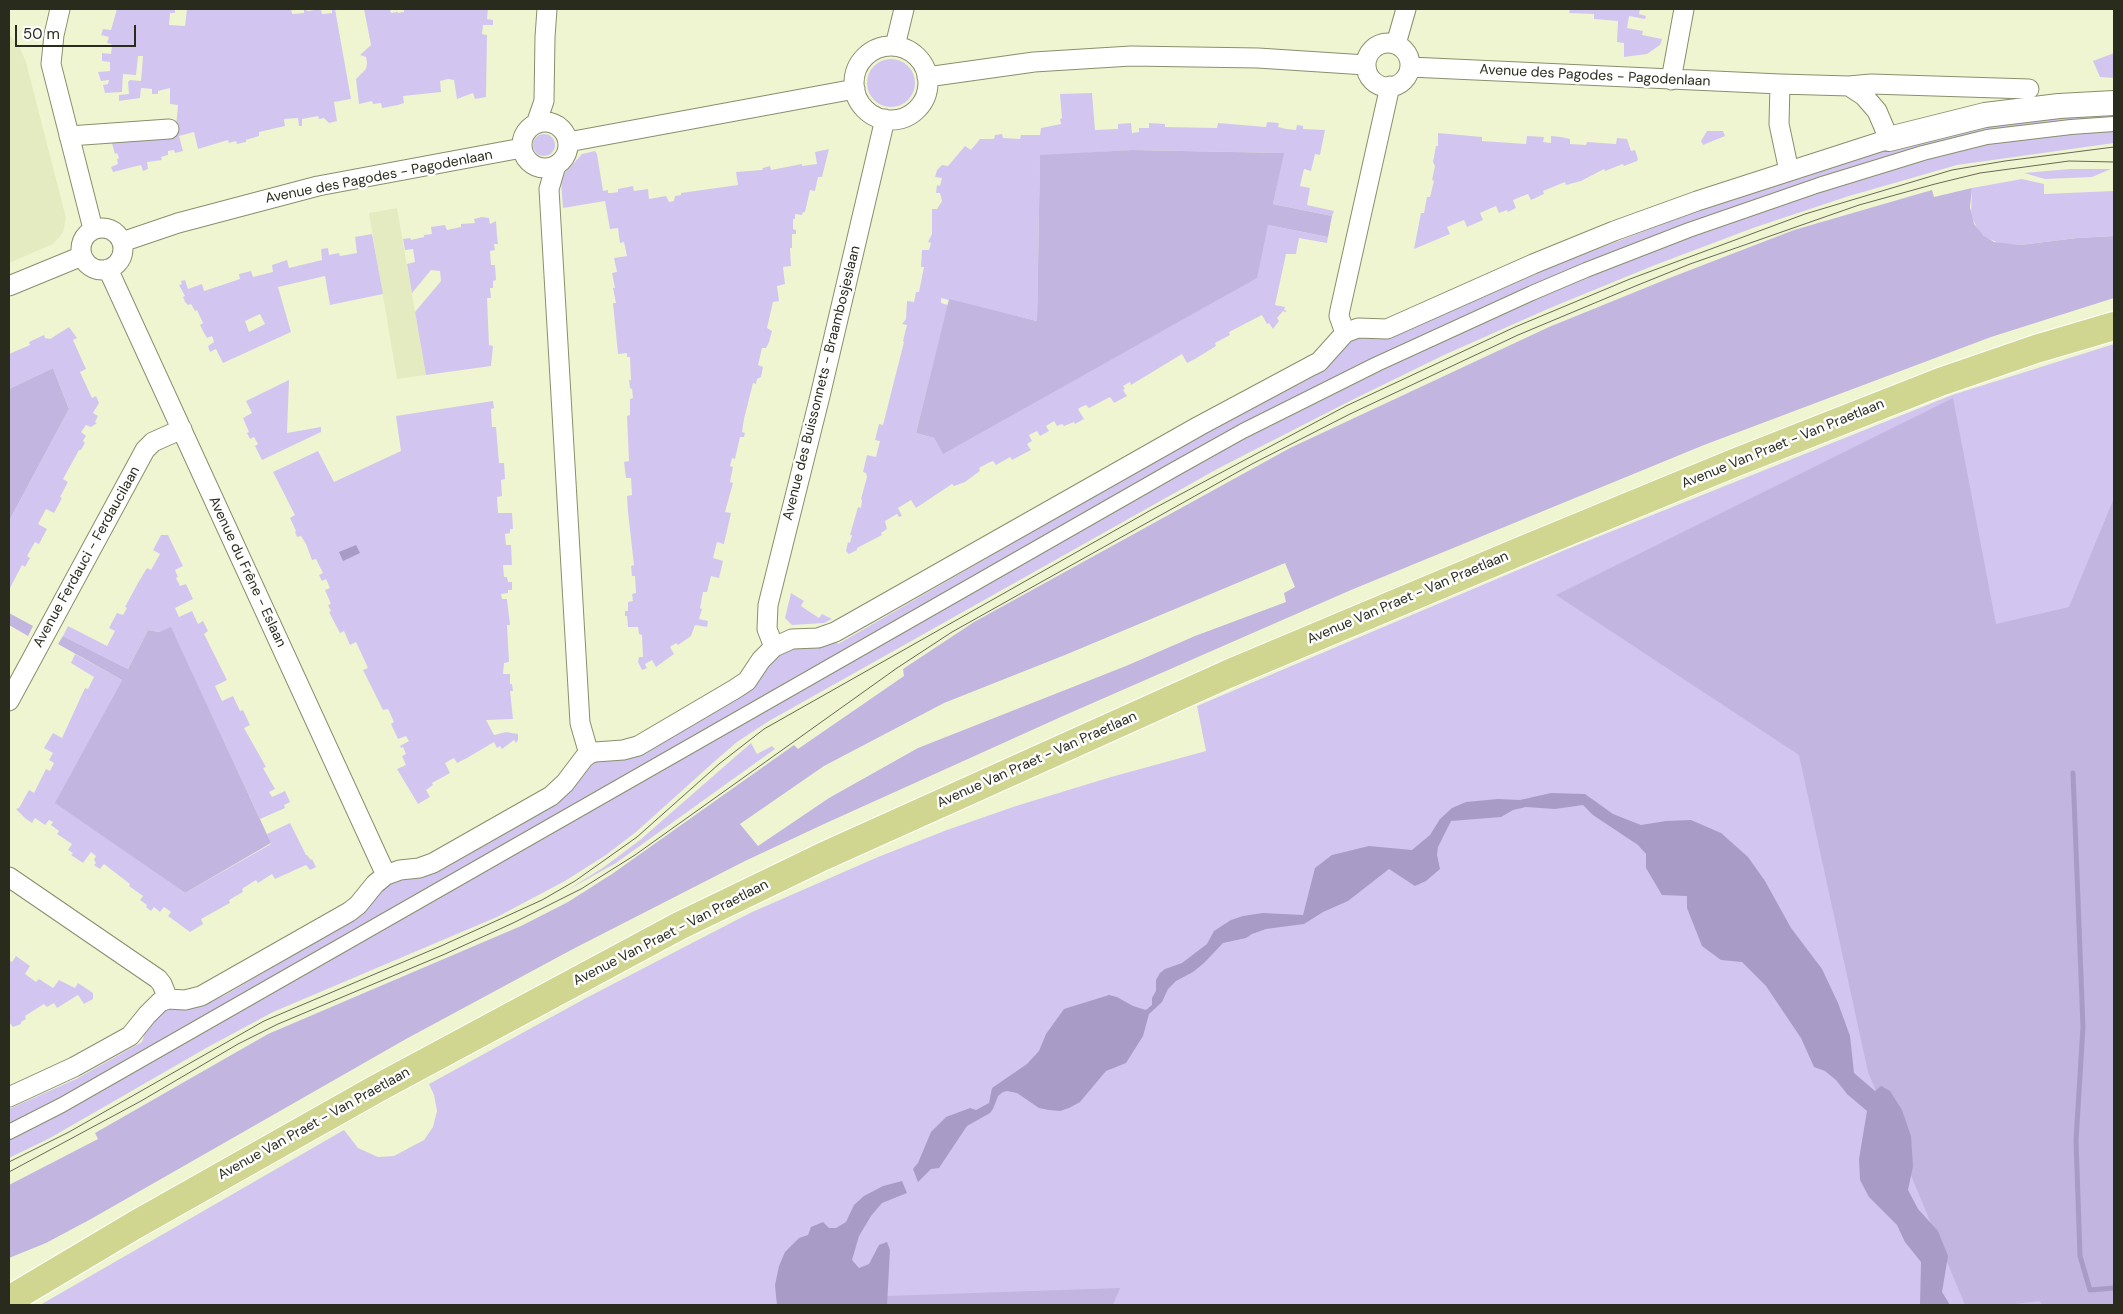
<!DOCTYPE html>
<meta charset="utf-8">
<style>
body{margin:0}
#map{position:relative;width:2123px;height:1314px;overflow:hidden;background:#f0f5d1;font-family:"DM Sans",sans-serif}
canvas{display:block}
.frame{position:absolute;inset:0;border:10px solid #292b1d;pointer-events:none}
.scale{position:absolute;left:15px;top:25px;width:121px;height:22px;box-sizing:border-box;border:2px solid #292b1d;border-top:0;padding-left:6px;font-size:15px;line-height:18px;white-space:nowrap;color:#292b1d;-webkit-text-stroke:4px #fefefe;paint-order:stroke}
</style>
<div id="map">
<canvas width="2123" height="1314"></canvas>
<div class="frame"></div>
<div class="scale">50 m</div>
</div>
<script>
const ctx = document.querySelector('canvas').getContext('2d');
ctx.lineJoin = 'round';
function fillPath(path, color) { ctx.fillStyle = color; ctx.fill(path, 'evenodd'); }
const poly = rows => new Path2D(rows.map(r => 'M' + r).join(''));
function trace(path, color, width, dash) { ctx.strokeStyle = color; ctx.lineWidth = width; ctx.lineCap = dash ? 'butt' : 'round'; ctx.setLineDash(dash || []); ctx.stroke(path); }
function drawText(font, color, halo, rows, align = 'center') {
  ctx.font = font + ' "DM Sans",sans-serif'; ctx.lineWidth = 5; ctx.setLineDash([]); ctx.textBaseline = 'middle'; ctx.strokeStyle = halo; ctx.fillStyle = color; for (const [text, x, y, turn = 0] of rows) {
    ctx.save(); ctx.translate(x, y); ctx.rotate((+turn || 0) * Math.PI / 180); ctx.textAlign = isNaN(turn) ? turn : align; if (halo) ctx.strokeText(text, 0, 0); ctx.fillText(text, 0, 0); ctx.restore();
  }
}
fillPath(poly([
 [9,34,19,46,26,62,66,218,63,233,53,244,9,263],
 [397,208,426,375,397,379,369,213]
]), '#e5ebc0');
fillPath(poly([
 [117,9,175,9,175,13,170,13,169,25,185,26,187,9,291,9,292,14,304,13,304,9,308,11,321,9,322,14,332,13,332,9,335,9,351,99,334,102,337,121,329,123,324,118,319,119,318,116,302,119,302,126,299,126,298,118,284,119,285,126,259,132,259,136,246,140,246,142,237,144,236,141,229,143,228,140,198,149,194,132,179,136,183,151,175,153,174,150,168,151,168,155,161,157,162,160,147,162,148,169,143,171,141,165,113,172,111,167,118,164,117,159,119,158,117,153,115,154,111,140,176,127,178,105,170,104,170,88,158,91,158,94,152,94,152,89,141,88,140,98,119,101,119,95,129,94,128,82,130,80,141,81,143,56,138,56,136,75,123,74,122,92,105,93,103,85,108,84,109,80,101,81,98,72,110,71,110,62,102,61,102,53,111,54,112,46,111,44,107,43,109,37,101,35,103,29,111,30],
 [364,9,390,9,391,13,397,12,396,9,398,13,404,12,404,9,488,9,487,19,493,20,493,25,483,25,482,34,487,35,486,97,475,99,473,93,457,99,454,80,448,79,440,81,441,92,403,96,404,103,398,105,382,108,381,103,373,104,372,101,359,104,356,79,366,69,367,63,366,57,360,55,371,45],
 [1570,9,1640,9,1639,14,1646,16,1645,19,1629,16,1627,28,1643,31,1642,35,1662,39,1660,45,1647,54,1624,57,1624,43,1617,42,1618,21,1594,19,1594,14,1569,13],
 [2114,53,2114,78,2100,77,2093,61],
 '867 83a24 24 0 1 1 48 0a24 24 0 1 1-48 0Z',
 [1092,93,1095,130,1118,129,1118,124,1131,123,1132,133,1139,132,1139,128,1149,128,1149,123,1165,124,1165,127,1217,128,1218,123,1266,127,1267,122,1279,123,1278,127,1286,129,1296,130,1297,125,1303,126,1303,129,1325,130,1320,155,1315,154,1311,171,1304,169,1300,186,1310,188,1307,205,1334,211,1332,216,1273,204,1283,153,1132,150,1040,156,1037,321,941,298,941,303,948,305,916,433,934,438,943,453,1228,294,1268,225,1328,237,1327,243,1299,238,1296,254,1286,254,1275,305,1285,307,1284,310,1287,311,1285,312,1283,311,1277,318,1279,321,1273,329,1269,323,1267,324,1262,315,1229,332,1230,335,1215,343,1216,346,1195,359,1187,363,1182,354,1131,385,1130,382,1123,386,1125,389,1123,390,1127,396,1114,403,1110,397,1089,408,1086,405,1081,407,1078,409,1084,419,1075,424,1074,422,1064,426,1062,424,1057,426,1054,421,1046,426,1049,431,1040,436,1037,431,1029,435,1032,441,1027,444,1031,450,1012,460,1010,457,996,465,993,461,988,463,979,468,980,471,965,482,954,486,952,484,916,508,911,500,898,508,902,516,899,517,897,514,885,521,887,529,881,533,882,535,857,548,857,550,849,554,846,551,848,542,850,543,852,535,850,535,858,507,861,508,862,500,861,499,867,477,866,473,863,472,867,455,876,457,880,441,875,440,879,424,883,425,904,342,903,341,907,325,902,324,906,319,907,301,914,302,916,292,919,292,924,267,921,267,922,250,929,250,931,243,928,242,932,234,932,209,937,209,942,201,940,193,936,193,937,185,940,186,942,178,935,177,937,170,942,165,948,166,965,146,971,150,980,139,994,139,995,135,1002,134,1003,138,1020,139,1021,135,1040,135,1041,128,1061,124,1060,119,1062,118,1060,94],
 [2114,112,2114,119,1928,146,1421,337,72,1093,9,1126,9,1109,76,1079,142,1042,147,1026,163,1010,207,997,211,1002,227,994,358,917,385,884,434,869,440,871,559,803,556,798,591,760,635,753,641,755,729,704,730,698,780,650,834,639,838,644,1192,440,1307,380,1305,375,1352,338,1408,324,1415,327,1556,265,1697,211,1781,181,1952,130],
 [2114,129,2114,143,1957,165,1849,196,1753,228,1655,265,1550,308,1444,355,1348,402,1219,468,769,721,737,742,715,761,636,832,606,855,565,881,497,917,273,1012,208,1047,50,1138,9,1158,9,1138,1183,471,1315,400,1507,309,1647,252,1819,191,1904,164,1990,142],
 [1707,131,1723,131,1725,136,1703,145,1701,141],
 [1438,133,1482,137,1482,141,1526,144,1527,136,1544,137,1543,142,1551,143,1551,136,1561,137,1570,139,1570,144,1586,145,1587,142,1616,144,1617,138,1627,139,1631,151,1635,150,1638,159,1637,161,1624,166,1623,164,1605,171,1604,169,1581,181,1566,185,1565,182,1543,191,1544,194,1531,200,1528,194,1513,200,1516,208,1508,212,1507,210,1499,213,1496,206,1480,213,1483,220,1467,227,1464,220,1447,227,1450,234,1414,249,1421,213,1424,213,1427,197,1430,197,1434,181,1432,180,1435,166,1433,162,1436,146,1438,146],
 '533 145a11 11 0 1 1 22 0a11 11 0 1 1-22 0Z',
 [829,149,822,177,818,177,815,191,810,190,805,212,803,212,802,215,795,214,795,219,793,219,793,229,796,230,796,234,792,234,792,248,790,248,791,266,783,267,785,284,777,286,779,301,773,302,767,328,772,331,769,342,766,348,762,348,758,365,763,367,761,377,757,379,756,384,753,383,744,419,742,432,745,433,744,437,740,437,735,459,732,458,730,466,733,467,730,482,733,483,725,512,731,513,724,544,717,542,713,558,723,561,719,578,711,576,707,592,703,592,700,608,702,609,699,619,708,621,707,627,695,625,691,636,678,645,676,643,670,647,674,654,656,667,652,660,645,664,647,668,642,670,638,662,639,657,643,657,642,635,639,634,638,627,628,627,627,616,625,616,625,611,628,611,628,602,633,601,632,594,636,593,635,576,632,576,631,566,634,565,628,512,627,496,632,495,631,478,626,478,624,462,629,461,627,416,630,415,630,399,633,398,632,389,630,388,629,380,631,380,630,357,627,357,627,353,618,354,613,303,616,303,613,288,615,288,612,273,617,272,614,258,627,256,624,242,620,243,618,228,610,229,605,201,563,208,561,181,563,175,582,154,595,151,597,154,603,191,608,190,608,193,612,193,618,192,618,189,633,186,634,191,648,189,649,199,666,196,669,202,674,201,675,196,681,195,681,193,738,185,736,172,762,170,763,168,770,166,771,170,802,164,802,166,817,164,815,152],
 [2070,169,2111,169,2092,177,2045,179,2024,173],
 [2022,179,2044,184,2044,194,2114,191,2114,236,2077,238,2020,245,2001,244,1987,238,1979,232,1971,216,1972,188],
 [482,217,489,218,490,224,496,221,497,236,498,244,494,244,495,250,490,251,491,265,495,265,496,280,493,281,493,288,490,288,491,298,487,298,489,345,493,346,491,366,426,375,415,312,441,281,440,271,431,270,412,293,407,264,415,262,413,249,405,250,403,239,410,238,411,240,424,237,424,235,432,234,431,227,445,225,447,230,461,227,461,224,475,223,474,219],
 [372,234,383,294,330,305,325,276,278,287,291,332,223,363,216,349,210,352,208,346,214,342,212,336,207,338,204,333,200,325,203,323,197,310,195,311,191,304,188,305,185,302,183,297,185,296,179,285,182,284,181,281,185,280,188,289,202,284,204,291,240,279,239,274,251,271,253,277,273,272,272,265,287,260,289,268,322,260,321,249,328,248,329,255,339,253,340,256,357,253,355,237],
 [260,314,265,324,249,332,245,321],
 [69,327,77,338,73,340,86,369,80,372,92,398,96,396,99,403,93,413,98,416,95,422,97,423,91,427,86,425,81,432,86,436,83,441,85,443,81,450,79,450,63,479,68,482,60,497,62,498,54,513,46,509,38,524,47,529,39,544,35,542,27,556,30,558,25,567,22,565,9,590,9,521,69,409,53,368,9,389,9,354,30,345,29,342,44,335,45,338,50,339],
 [2114,344,2114,1305,40,1305,344,1130,358,1148,378,1157,394,1156,424,1140,433,1127,437,1111,434,1095,429,1084,588,997,750,913,878,857,947,830,1016,806,1111,777,1206,751,1197,706,1565,550,1952,395],
 [289,380,287,433,321,427,321,432,262,460,255,446,258,444,254,437,250,439,247,433,249,432,243,418,252,413,246,401],
 [493,401,494,408,491,409,492,427,496,427,499,463,504,463,505,479,501,480,502,496,497,497,498,513,512,513,513,529,510,529,510,533,505,534,506,545,511,545,512,565,503,565,504,577,507,577,508,582,512,582,512,590,508,590,508,593,501,594,502,599,507,599,510,625,507,625,509,662,504,663,503,674,510,674,510,684,512,684,513,691,510,691,513,719,486,720,494,735,506,732,518,734,518,740,516,743,514,740,502,749,500,746,497,748,494,742,467,758,457,763,454,758,445,763,450,773,432,783,433,785,426,790,430,797,418,804,397,769,406,765,402,756,406,754,403,747,401,748,400,746,409,741,406,736,398,739,391,724,394,722,388,709,383,710,363,670,368,668,356,642,350,645,344,631,340,633,329,612,331,611,328,605,331,604,325,590,330,588,326,579,322,581,319,575,323,573,316,559,312,560,306,544,301,536,297,537,295,532,296,531,290,518,295,515,273,472,318,451,334,482,401,451,396,416],
 [161,535,168,535,183,566,175,570,178,577,176,578,180,586,186,584,193,599,175,608,179,617,192,611,198,624,203,621,208,631,204,634,227,680,215,686,222,701,233,696,240,711,243,710,250,725,244,728,266,767,263,768,275,789,269,792,272,797,285,791,290,802,284,805,285,808,260,819,171,628,159,632,148,630,128,669,63,636,68,626,107,646,115,631,109,628,117,613,123,615,127,608,125,607,138,583,147,568,151,570,160,554,153,550],
 [791,593,804,601,801,606,819,618,822,614,832,619,824,623,792,625,785,618],
 [75,654,122,680,56,803,185,893,271,844,267,834,290,823,306,855,307,855,311,860,312,859,316,867,310,870,306,865,275,879,272,874,258,883,256,880,242,889,243,892,229,900,230,903,201,919,203,924,190,932,168,916,171,912,164,907,160,912,154,907,151,911,146,907,147,905,140,900,143,896,129,886,130,884,104,864,100,869,94,865,96,863,94,860,96,856,91,852,83,863,71,855,73,853,68,850,72,844,57,834,59,831,51,825,53,822,49,820,45,825,35,818,32,823,26,819,16,809,19,808,29,790,34,793,46,769,50,771,54,763,49,760,53,753,44,748,53,733,62,738,85,688,88,689,94,677,71,663],
 [751,743,757,754,772,746,775,749,616,863,566,891,604,867,640,840],
 [16,956,30,966,25,974,36,982,39,979,53,988,59,980,75,988,78,983,93,993,93,999,84,1004,78,995,57,1008,54,1003,47,1007,44,1004,25,1016,26,1019,21,1022,21,1024,13,1027,9,1022,9,960,12,962]
]), '#d2c6f0');
fillPath(poly([
 [1132,150,1284,153,1273,204,1332,216,1328,237,1268,225,1257,278,943,454,934,438,916,433,949,299,1037,321,1040,155],
 [1972,188,1970,207,1974,224,1983,235,1994,242,2020,245,2077,238,2114,236,2114,298,1991,337,1704,445,1351,590,1063,716,824,824,745,861,573,949,406,1039,91,1219,46,1243,9,1258,9,1185,98,1139,95,1133,268,1034,521,926,568,902,612,874,794,745,798,749,904,676,903,669,974,622,1290,448,1549,327,1672,277,1794,230,1932,190,1934,197],
 [1285,563,1295,587,1284,593,1286,602,1195,636,1126,666,918,748,829,798,758,846,740,824,824,766,944,703,1065,655],
 [53,368,69,409,9,521,9,389],
 [1953,398,1996,624,2069,607,2114,498,2114,1305,2043,1305,2039,1301,2007,1305,1965,1305,1868,1072,1799,755,1556,595],
 [9,613,33,626,28,636,9,625],
 [171,627,271,843,185,893,55,803,122,680,58,644,63,636,128,669,148,630,159,632],
 [1120,1288,1113,1305,874,1305,888,1296]
]), '#c2b5e0');
fillPath(poly([
 [356,545,360,553,343,561,339,552],
 [1551,793,1585,794,1613,814,1641,825,1666,821,1691,820,1721,833,1748,857,1765,881,1791,928,1822,969,1838,1003,1850,1036,1854,1073,1875,1091,1881,1086,1890,1091,1902,1110,1911,1136,1913,1166,1908,1190,1918,1209,1938,1231,1948,1256,1942,1292,1950,1305,1920,1305,1921,1262,1905,1242,1897,1225,1869,1197,1860,1180,1859,1159,1867,1111,1847,1094,1836,1080,1825,1071,1814,1067,1801,1038,1766,986,1742,962,1721,960,1702,946,1687,908,1687,896,1662,895,1646,868,1646,854,1638,845,1593,815,1583,805,1555,809,1526,807,1513,810,1501,817,1451,821,1438,847,1437,855,1440,869,1426,881,1415,886,1389,869,1348,901,1323,912,1304,924,1266,929,1252,934,1246,938,1223,943,1204,963,1193,972,1176,981,1168,989,1162,1002,1149,1014,1143,1036,1126,1063,1106,1071,1080,1102,1069,1108,1060,1111,1049,1110,1039,1108,1017,1093,1007,1091,1003,1092,998,1096,993,1109,990,1113,967,1126,939,1168,931,1169,918,1182,913,1169,918,1163,931,1132,946,1117,970,1108,976,1110,989,1103,992,1088,1027,1064,1039,1051,1046,1034,1064,1009,1109,995,1117,997,1133,1006,1146,1010,1152,1005,1152,998,1156,991,1156,980,1160,973,1165,969,1182,963,1207,944,1214,931,1231,920,1243,916,1263,913,1303,915,1315,868,1332,855,1369,846,1412,850,1430,835,1440,819,1452,808,1466,802,1498,799,1520,800],
 [902,1181,907,1193,882,1203,871,1216,859,1236,852,1260,859,1268,869,1264,879,1245,887,1242,890,1250,887,1305,777,1305,775,1285,779,1266,785,1252,799,1238,808,1235,811,1227,823,1222,829,1228,836,1228,846,1222,854,1205,864,1196,883,1186]
]), '#a89cc6');
trace(poly([
 [2073,773,2083,1027,2076,1140,2080,1256,2090,1290,2114,1288]
]), '#a89cc6', 5);
const pedestrian = poly([
 [9,1132,62,1105,1175,469,1243,431,1377,364,1532,293,1586,270,1689,230,1819,185,1923,153,1987,137,2071,127,2114,124]
]);
const minor = poly([
 [60,9,54,35,51,64,93,229],
 '1366 65a22 22 0 1 1 44 0a22 22 0 1 1-44 0Z',
 [1396,44,1406,9],
 [895,46,904,9],
 '854 83a37 37 0 1 1 74 0a37 37 0 1 1-74 0Z',
 [1410,67,1780,84,1849,86,1871,84,2029,89],
 [927,77,1034,62,1131,56,1258,58,1366,65],
 [1671,80,1684,9],
 [1780,84,1779,124,1789,171],
 '522 145a23 23 0 1 1 46 0a23 23 0 1 1-46 0Z',
 [536,124,544,101,545,37,547,9],
 [69,136,169,129],
 [568,142,855,89],
 [556,165,549,189,580,723,589,754],
 '81 249a21 21 0 1 1 42 0a21 21 0 1 1-42 0Z',
 [122,242,178,223,318,186,522,148],
 [108,269,386,875],
 [9,286,82,256],
 [1345,333,1339,316,1340,310,1390,86],
 [774,647,767,629,768,605,820,396,885,119],
 [9,701,145,450,153,442,182,429],
 [9,877,158,979,162,984,168,999],
 [9,1097,74,1067,130,1036,147,1015,160,1002,168,999,185,1000,201,996,349,912,358,905,375,884,386,875,400,870,419,868,433,863,551,796,565,783,584,758,589,754,595,752,623,750,638,746,735,689,747,681,761,660,774,647,792,639,818,638,835,632,1199,426,1311,366,1319,362,1345,333,1358,328,1387,329,1533,264,1614,231,1697,201,1889,139,1877,111,1864,96,1849,86]
]);
const tertiary = poly([
 [1889,139,1985,115,2059,106,2114,103]
]);
const primary = poly([
 [9,1300,135,1225,376,1089,679,926,824,856,1228,674,1523,550,1734,463,1940,382,2036,349,2114,326]
]);
trace(pedestrian, '#8a8e6d', 16);
trace(minor, '#8a8e6d', 21);
trace(tertiary, '#8a8e6d', 26);
trace(primary, '#fff', 30);
trace(pedestrian, '#fff', 14);
trace(minor, '#fff', 19);
trace(tertiary, '#fff', 24);
trace(primary, '#d0d690', 28);
trace(poly([
 [9,1162,69,1132,264,1021,441,946,542,900,575,881,637,837,719,764,764,729,1151,510,1346,406,1515,327,1630,279,1805,214,1952,170,2005,161,2114,147],
 [9,1172,141,1101,238,1044,278,1024,445,954,513,923,581,889,635,855,897,668,952,632,1252,464,1350,414,1518,335,1633,287,1690,264,1859,205,1935,184,1980,173,2069,161,2114,162]
]), '#666954', 1);
drawText('14px', '#292b1d', '#fefefe', [
 ["Avenue des Pagodes - Pagodenlaan",1595,76,3],
 ["Avenue des Pagodes - Pagodenlaan",379,177,-11],
 ["Avenue des Buissonnets - Braambosjeslaan",822,383,-76],
 ["Avenue Van Praet - Van Praetlaan",1783,444,-22],
 ["Avenue Ferdauci - Ferdaucilaan",87,557,-61],
 ["Avenue du Frêne - Eslaan",247,572,65],
 ["Avenue Van Praet - Van Praetlaan",1408,598,-23],
 ["Avenue Van Praet - Van Praetlaan",1037,760,-24],
 ["Avenue Van Praet - Van Praetlaan",671,933,-27],
 ["Avenue Van Praet - Van Praetlaan",314,1124,-29]
]);
</script>
